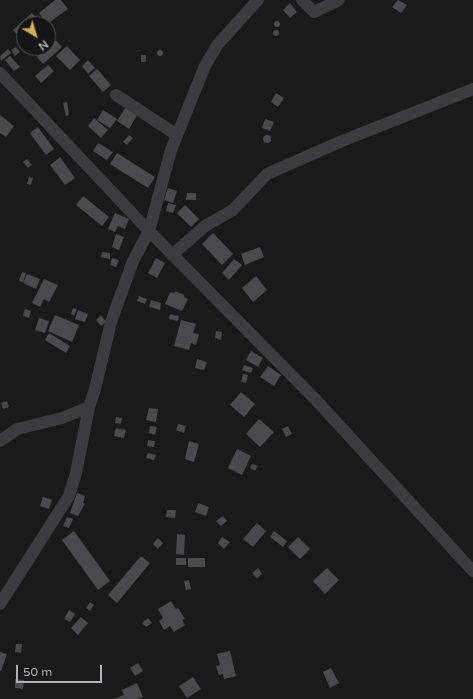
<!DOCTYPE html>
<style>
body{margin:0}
#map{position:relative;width:473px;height:699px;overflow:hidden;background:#1a1a1b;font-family:"Varela Round",sans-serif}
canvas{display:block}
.north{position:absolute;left:16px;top:16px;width:40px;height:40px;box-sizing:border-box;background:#151516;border:1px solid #525358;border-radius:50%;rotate:142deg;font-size:11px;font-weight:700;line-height:16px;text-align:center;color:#adb1ba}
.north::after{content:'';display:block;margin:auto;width:14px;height:18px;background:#dfaa4e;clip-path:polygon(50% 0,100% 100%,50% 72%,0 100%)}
.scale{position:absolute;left:16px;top:665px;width:86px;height:18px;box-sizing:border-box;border:2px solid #adb1ba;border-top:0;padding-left:5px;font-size:12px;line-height:14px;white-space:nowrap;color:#adb1ba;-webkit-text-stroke:3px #151516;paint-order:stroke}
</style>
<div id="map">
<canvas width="473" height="699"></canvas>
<div class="north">N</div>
<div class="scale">50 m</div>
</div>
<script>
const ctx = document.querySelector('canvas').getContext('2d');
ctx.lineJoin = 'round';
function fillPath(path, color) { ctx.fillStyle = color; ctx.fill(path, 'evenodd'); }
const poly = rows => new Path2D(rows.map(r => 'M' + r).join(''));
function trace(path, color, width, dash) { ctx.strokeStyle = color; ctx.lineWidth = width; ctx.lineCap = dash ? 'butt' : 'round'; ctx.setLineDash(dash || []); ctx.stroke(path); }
fillPath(poly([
 [55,0,61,0,68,9,47,24,39,13],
 [398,0,407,5,401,13,392,7],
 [290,3,297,12,290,18,283,10],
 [32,13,38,20,34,24,24,24,24,32,19,37,13,30],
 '274 24a3 3 0 1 1 6 0a3 3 0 1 1-6 0Z',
 '273 33a3 3 0 1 1 6 0a3 3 0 1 1-6 0Z',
 [56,40,62,47,43,64,37,57],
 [67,46,80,60,70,70,56,56],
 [16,47,20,52,15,56,11,50],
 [8,49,11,53,1,61,0,56],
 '157 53a3 3 0 1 1 6 0a3 3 0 1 1-6 0Z',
 [141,55,146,55,146,62,141,62],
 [10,56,20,67,14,71,5,60],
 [88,60,95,68,88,74,82,66],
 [48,65,54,71,41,83,35,76],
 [97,69,111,85,103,92,89,76],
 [276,93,284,98,278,107,271,102],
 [67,102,69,115,66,116,63,103],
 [127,105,139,112,129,129,117,121],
 [103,110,117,119,110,128,97,120],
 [0,115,14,126,6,137,0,133],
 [94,118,108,130,101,138,88,126],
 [265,119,274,122,270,131,262,128],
 [38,127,54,149,46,155,30,133],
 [129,135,133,138,127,145,123,142],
 '263 139a4 4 0 1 1 8 0a4 4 0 1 1-8 0Z',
 [98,143,113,152,107,160,93,151],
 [117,153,155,177,148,188,110,164],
 [60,157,75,178,65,185,50,165],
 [27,159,32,165,28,168,23,162],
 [29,177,33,178,31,185,27,184],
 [168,188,177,191,173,203,164,200],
 [187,193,196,193,196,200,186,200],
 [83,196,109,217,102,226,76,205],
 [168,203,176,205,173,213,166,211],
 [185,205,199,219,191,227,177,213],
 [115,213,129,219,125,229,118,226,115,232,108,229],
 [213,233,233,254,222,265,202,244],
 [116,234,124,237,119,250,112,247],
 [260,247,264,257,245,265,241,254],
 [102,252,110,253,110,259,101,257],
 [112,258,119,260,116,267,110,265],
 [156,258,165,263,157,278,148,273],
 [234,259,242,265,229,280,222,273],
 [22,272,26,273,23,282,19,281],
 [27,274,40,279,36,289,23,283],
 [256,276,267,290,253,302,242,288],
 [44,279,58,285,49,302,44,299,40,307,32,303],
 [175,291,184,295,184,297,188,299,182,311,165,304,170,292,174,293],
 [139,296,147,299,145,304,137,301],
 [151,300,161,303,160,310,149,307],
 [73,308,77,309,74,316,71,314],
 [25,309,31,311,29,318,23,316],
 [78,310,88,314,85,322,75,319],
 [170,314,179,316,178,321,169,319],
 [55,315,79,325,72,342,48,331],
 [101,315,106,322,101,326,96,320],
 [39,318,49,321,45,333,35,330],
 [181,320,196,324,193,333,199,334,196,345,191,343,189,350,174,346],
 [216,331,222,332,221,340,215,338],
 [49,333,70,346,66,353,45,340],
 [251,351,263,358,258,367,246,360],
 [197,359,207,362,204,370,195,368],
 [244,365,253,368,251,373,242,370],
 [268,366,281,375,274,386,260,377],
 [243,374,248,375,246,383,241,382],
 [241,392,255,404,244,417,230,405],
 [7,401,9,407,3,409,1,403],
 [149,408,158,409,156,422,146,420],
 [116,417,122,418,121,424,115,423],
 [259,419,274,432,260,447,246,434],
 [178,424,186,426,184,433,176,430],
 [150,426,157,427,155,435,149,433],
 [288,426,292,434,286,437,282,429],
 [116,428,126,430,124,438,114,436],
 [148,440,155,441,154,447,147,446],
 [189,441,199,444,194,462,185,459],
 [237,449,251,456,242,475,228,468],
 [148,453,156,455,154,460,146,458],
 [252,464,258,466,255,471,250,468],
 [77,493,85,496,83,503,85,504,78,516,70,513],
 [43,497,52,500,49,509,40,506],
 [198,503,209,507,206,516,195,512],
 [167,510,176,510,175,518,166,517],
 [223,516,227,521,221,526,216,521],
 [67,517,73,519,69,528,63,526],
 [257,523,266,531,253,547,243,539],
 [74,531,110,581,98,590,62,540],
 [274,531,287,541,283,547,270,537],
 [177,534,185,535,184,555,176,554],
 [222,537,230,542,224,549,218,543],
 [298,537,310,549,300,559,288,547],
 [158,538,163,543,158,549,153,544],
 [141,556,150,563,117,603,108,595],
 [176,558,186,558,186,565,176,565],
 [188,558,205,558,205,567,188,567],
 [258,568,262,574,257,578,252,573],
 [327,568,339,580,325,594,313,581],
 [189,580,191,589,186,590,184,581],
 [171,601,176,609,178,608,185,619,182,620,185,625,174,632,170,626,164,630,159,621,163,618,158,609],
 [90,602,94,605,90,611,86,608],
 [69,610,75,614,70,622,64,619],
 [81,617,88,623,78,635,71,628],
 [148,618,152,623,146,627,142,623],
 [16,644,22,644,21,653,15,652],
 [230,651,236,676,224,679,223,674,219,675,216,666,220,665,217,654],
 [0,652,7,654,1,671,0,671],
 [138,663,143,671,135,676,130,668],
 [331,668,339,683,330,688,323,672],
 [193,677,201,689,187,698,179,686],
 [15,679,24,680,23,689,15,688],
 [137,683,143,697,138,699,114,699,124,695,122,690]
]), '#494a4e');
trace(poly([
 [302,0,314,12,339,0],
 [0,73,149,231,316,400,473,571],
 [116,95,177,135],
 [172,255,205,226,233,210,267,174,342,141,473,89],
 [0,441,17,429,62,418,89,407,95,389,111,322,133,261,149,231,171,150,205,66,218,44,258,0],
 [0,604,69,496,76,473,89,407]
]), '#3b3c40', 12);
</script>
